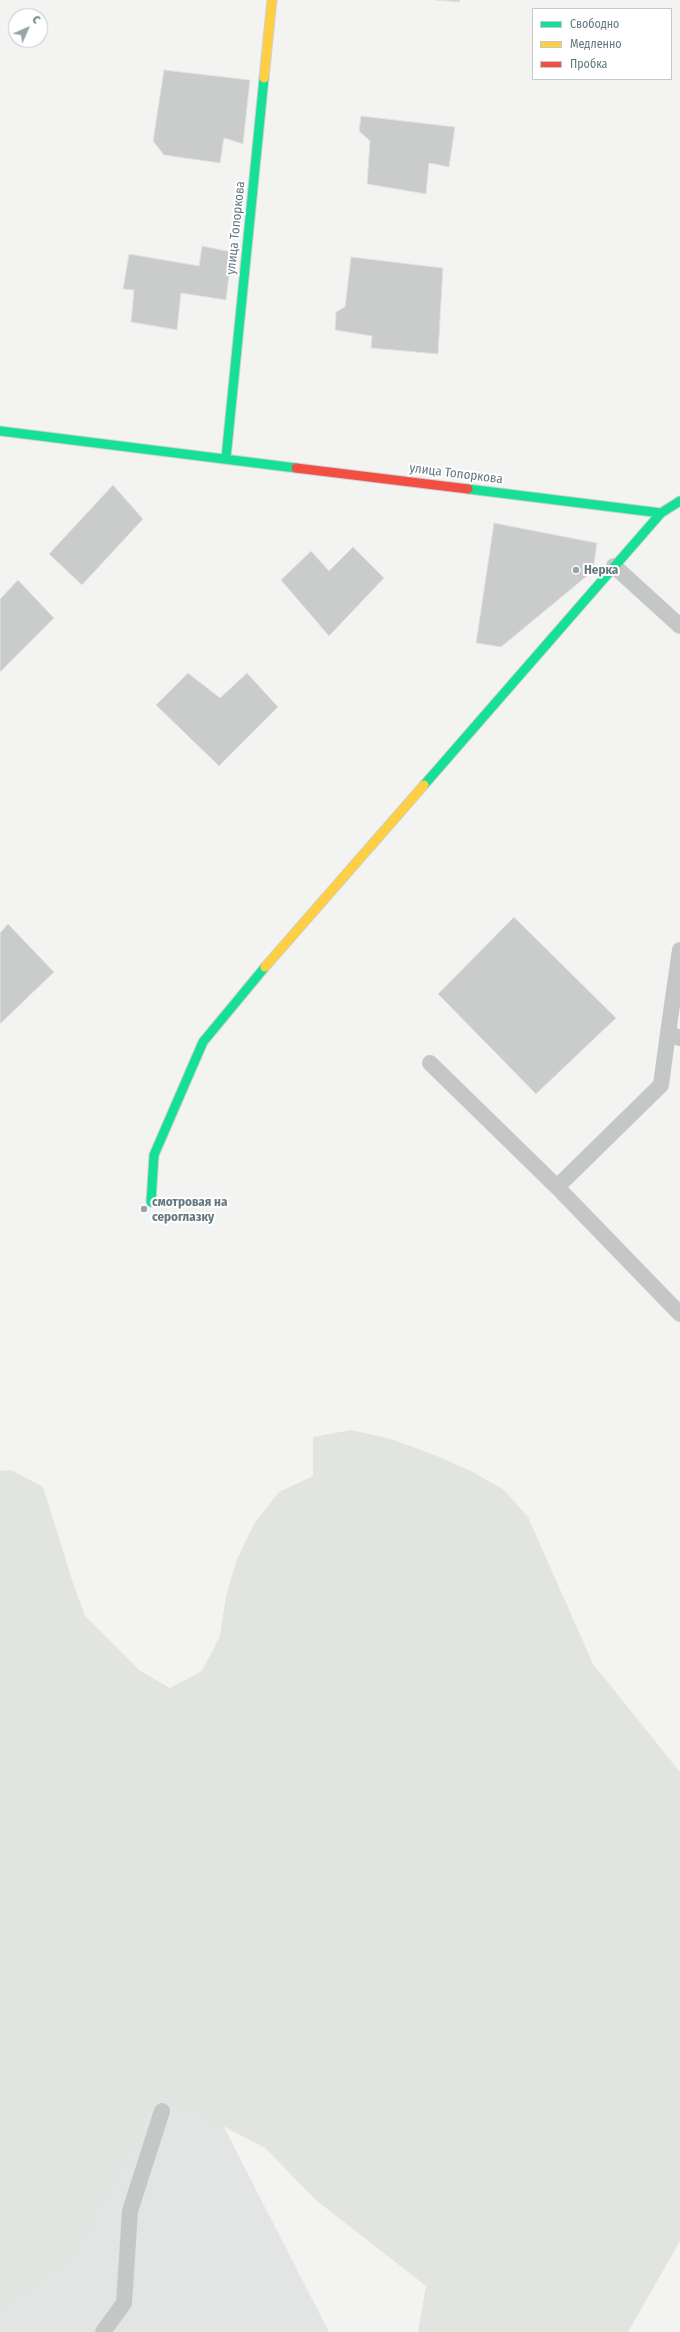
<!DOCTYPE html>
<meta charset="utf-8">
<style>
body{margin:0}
#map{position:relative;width:680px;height:2332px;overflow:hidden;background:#f3f3f1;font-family:"Fira Sans Condensed",sans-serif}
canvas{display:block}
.legend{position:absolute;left:532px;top:8px;width:140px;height:72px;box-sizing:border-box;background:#fff;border:1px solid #c1c9cd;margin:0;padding:5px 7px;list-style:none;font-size:12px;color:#647881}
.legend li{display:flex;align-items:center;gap:8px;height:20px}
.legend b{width:20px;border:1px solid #c1c9cd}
.north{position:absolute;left:8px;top:8px;width:40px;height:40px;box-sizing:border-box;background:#fff;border:1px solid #c1c9cd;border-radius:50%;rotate:45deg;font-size:11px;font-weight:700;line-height:16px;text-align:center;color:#647881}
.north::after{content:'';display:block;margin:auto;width:14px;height:18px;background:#96a3a8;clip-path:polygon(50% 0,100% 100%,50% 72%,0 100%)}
</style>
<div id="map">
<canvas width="680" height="2332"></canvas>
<ul class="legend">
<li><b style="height:5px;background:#16e098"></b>Свободно</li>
<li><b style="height:5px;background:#ffcf43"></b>Медленно</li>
<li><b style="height:5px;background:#f24e42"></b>Пробка</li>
</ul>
<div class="north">С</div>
</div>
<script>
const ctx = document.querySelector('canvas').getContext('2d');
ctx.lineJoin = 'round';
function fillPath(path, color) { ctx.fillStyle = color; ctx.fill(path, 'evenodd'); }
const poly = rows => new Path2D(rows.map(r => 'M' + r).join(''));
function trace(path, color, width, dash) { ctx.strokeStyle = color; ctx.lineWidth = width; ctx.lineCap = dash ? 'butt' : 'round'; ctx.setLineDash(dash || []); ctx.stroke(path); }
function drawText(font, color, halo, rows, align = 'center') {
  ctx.font = font + ' "Fira Sans Condensed",sans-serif'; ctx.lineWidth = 4; ctx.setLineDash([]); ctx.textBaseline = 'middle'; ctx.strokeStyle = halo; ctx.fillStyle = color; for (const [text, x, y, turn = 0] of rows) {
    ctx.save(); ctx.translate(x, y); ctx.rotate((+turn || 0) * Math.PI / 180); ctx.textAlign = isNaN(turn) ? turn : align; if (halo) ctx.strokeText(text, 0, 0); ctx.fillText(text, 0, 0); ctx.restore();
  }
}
fillPath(poly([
 [120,2060,211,2102,329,2332,0,2332,0,2217]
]), '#e3e4e4');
fillPath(poly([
 [351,1430,391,1439,432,1454,471,1471,504,1490,528,1517,593,1664,680,1772,680,2241,628,2332,418,2332,426,2286,317,2201,265,2148,158,2092,73,2255,0,2308,0,1471,11,1470,43,1487,73,1583,85,1616,139,1670,170,1688,202,1671,220,1636,226,1596,237,1559,254,1524,279,1492,313,1476,313,1437]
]), '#e2e5df');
const building = poly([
 [436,0,460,0,459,2,436,0],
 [164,70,250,80,243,144,224,138,220,163,164,155,153,141,164,70],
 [361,116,455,127,449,167,429,163,426,194,367,184,370,141,359,131,361,116],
 [202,246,232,252,226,300,181,293,177,330,131,322,134,290,123,289,129,254,199,266,202,246],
 [351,257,443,268,438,354,371,348,372,336,335,330,336,312,345,307,351,257],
 [113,485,143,519,82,585,49,554,113,485],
 [494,523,597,543,593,571,501,647,476,643,494,523],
 [353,547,384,578,329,636,281,580,311,551,329,571,353,547],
 [18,580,54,618,0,672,0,599,18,580],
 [188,673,220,698,247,673,278,707,219,766,156,705,188,673],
 [514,917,616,1018,536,1094,438,994,514,917],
 [8,924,54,972,0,1024,0,933,8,924]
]);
fillPath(building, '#cacccc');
trace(building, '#e2e2e1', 1);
const fast = poly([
 [0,431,296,468],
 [226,458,264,78],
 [468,489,661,513,680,501],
 [424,785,661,513],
 [151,1202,154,1155,203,1042,265,967]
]);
const slow = poly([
 [264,78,272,0],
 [265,967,424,785]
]);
const jam = poly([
 [296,468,468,489]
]);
trace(fast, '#cfd1d1', 11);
trace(slow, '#cfd1d1', 11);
trace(jam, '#cfd1d1', 11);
trace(poly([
 [614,566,680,626],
 [680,950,668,1033,680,1038],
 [668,1033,661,1085,557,1187,680,1314],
 [430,1063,557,1187],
 [103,2332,124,2303,130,2211,162,2111]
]), '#c5c7c7', 16);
trace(fast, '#16e098', 9);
trace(slow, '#ffcf43', 9);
trace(jam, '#f24e42', 9);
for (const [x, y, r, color] of [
 [576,570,4,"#96a3a8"],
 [144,1209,4,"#96a3a8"]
]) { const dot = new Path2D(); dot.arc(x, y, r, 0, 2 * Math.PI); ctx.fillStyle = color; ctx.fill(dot); trace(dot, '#fff', 1.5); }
drawText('13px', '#647881', '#fff', [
 ["улица Топоркова",236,228,-84],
 ["улица Топоркова",456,474,7]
]);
drawText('bold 13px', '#647881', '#fff', [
 ["Нерка",584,570],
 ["смотровая на",152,1202],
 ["сероглазку",152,1217]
], 'left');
</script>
